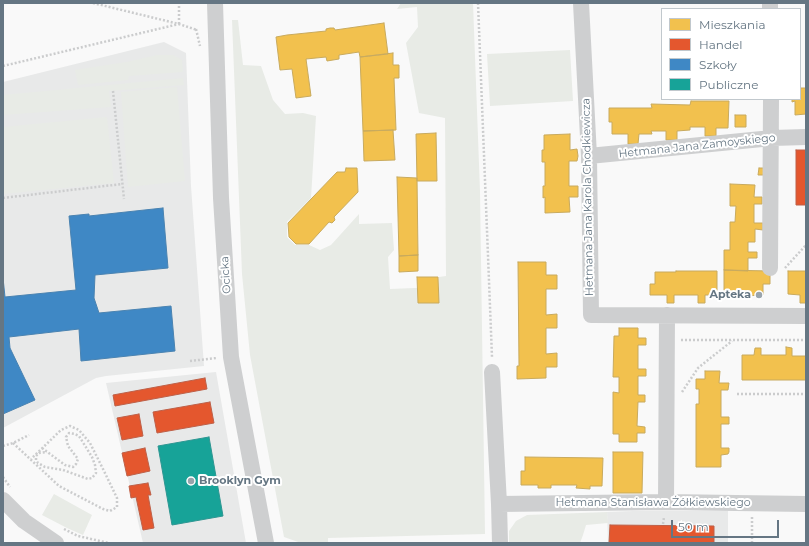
<!DOCTYPE html>
<meta charset="utf-8">
<style>
body{margin:0}
#map{position:relative;width:809px;height:546px;overflow:hidden;background:#f9f9f9;font-family:Montserrat,sans-serif}
canvas{display:block}
.frame{position:absolute;inset:0;border:4px solid #657683;pointer-events:none}
.legend{position:absolute;left:661px;top:8px;width:140px;height:92px;box-sizing:border-box;background:#fff;border:1px solid #c1c8cd;margin:0;padding:5px 7px;list-style:none;font-size:12px;color:#657683}
.legend li{display:flex;align-items:center;gap:8px;height:20px}
.legend b{width:20px;border:1px solid #c1c8cd}
.scale{position:absolute;left:671px;top:520px;width:108px;height:18px;box-sizing:border-box;border:2px solid #657683;border-top:0;padding-left:5px;font-size:12px;line-height:14px;white-space:nowrap;color:#657683;-webkit-text-stroke:3px #fff;paint-order:stroke}
</style>
<div id="map">
<canvas width="809" height="546"></canvas>
<div class="frame"></div>
<ul class="legend">
<li><b style="height:11px;background:#f2c14e"></b>Mieszkania</li>
<li><b style="height:11px;background:#e4572e"></b>Handel</li>
<li><b style="height:11px;background:#3f88c5"></b>Szkoły</li>
<li><b style="height:11px;background:#17a398"></b>Publiczne</li>
</ul>
<div class="scale">50 m</div>
</div>
<script>
const ctx = document.querySelector('canvas').getContext('2d');
ctx.lineJoin = 'round';
function fillPath(path, color) { ctx.fillStyle = color; ctx.fill(path, 'evenodd'); }
const poly = rows => new Path2D(rows.map(r => 'M' + r).join(''));
function trace(path, color, width, dash) { ctx.strokeStyle = color; ctx.lineWidth = width; ctx.lineCap = dash ? 'butt' : 'round'; ctx.setLineDash(dash || []); ctx.stroke(path); }
function drawText(font, color, halo, rows, align = 'center') {
  ctx.font = font + ' Montserrat,sans-serif'; ctx.lineWidth = 4; ctx.setLineDash([]); ctx.textBaseline = 'middle'; ctx.strokeStyle = halo; ctx.fillStyle = color; for (const [text, x, y, turn = 0] of rows) {
    ctx.save(); ctx.translate(x, y); ctx.rotate((+turn || 0) * Math.PI / 180); ctx.textAlign = isNaN(turn) ? turn : align; if (halo) ctx.strokeText(text, 0, 0); ctx.fillText(text, 0, 0); ctx.restore();
  }
}
fillPath(poly([
 [164,42,186,53,191,186,204,366,106,376,96,378,3,428,3,82],
 [216,372,246,543,143,543,106,383],
 [633,511,728,511,728,543,608,543,607,512]
]), '#e8e9e9');
fillPath(poly([
 [401,3,473,3,480,191,485,534,328,538,328,543,301,543,284,537,250,355,242,274,232,20,238,20,243,65,261,66,273,100,285,114,303,113,316,116,311,198,287,222,287,237,295,245,309,245,320,250,331,245,359,214,359,224,392,223,394,250,388,257,390,289,439,287,439,277,446,276,445,118,419,113,406,43,418,27,417,7,397,9],
 [570,50,573,101,490,106,487,54],
 [157,55,173,55,182,60,183,72,129,76,128,80,78,85,75,70,127,62],
 [183,78,184,85,109,91,111,107,3,115,3,95],
 [177,87,185,181,128,187,121,92],
 [107,117,114,183,3,194,3,127],
 [54,494,92,515,83,535,67,528,42,515],
 [607,512,608,523,586,525,583,535,580,543,509,543,509,531,516,521,527,515]
]), '#e8ebe6');
const homes = poly([
 [384,23,388,54,360,57,359,52,339,55,339,59,327,61,326,57,306,59,311,96,296,98,292,69,280,70,276,37,287,35,326,31,326,29,330,28,334,28,335,30,384,23],
 [393,53,393,65,399,65,399,78,394,78,396,130,363,131,360,57,393,53],
 [800,88,806,88,806,114,795,115,795,101,792,102,792,99,800,99,800,88],
 [691,101,729,101,728,128,716,128,716,136,705,136,705,127,690,127,690,130,677,131,677,140,666,140,666,131,651,131,652,134,639,134,638,144,628,144,628,134,612,134,612,122,609,122,609,108,652,108,651,104,690,105,691,101],
 [735,115,746,115,746,127,735,127,735,115],
 [393,130,395,160,364,161,363,131,393,130],
 [436,133,437,181,417,181,416,134,436,133],
 [570,134,570,150,577,149,578,156,577,161,569,161,569,186,578,186,578,197,569,197,570,212,545,213,545,197,543,198,543,186,545,186,545,162,542,162,542,150,544,150,544,135,570,134],
 [346,168,357,168,358,192,334,217,335,220,332,223,329,222,309,244,296,244,289,237,288,223,337,172,345,172,346,168],
 [759,168,764,168,764,175,758,175,759,168],
 [397,177,417,178,418,255,399,256,397,177],
 [730,184,755,185,754,197,762,197,762,204,754,204,754,223,763,223,763,230,755,229,755,242,748,242,748,252,757,252,757,258,748,258,748,271,724,270,724,250,730,250,730,222,735,222,736,206,730,206,730,184],
 [418,255,418,271,399,272,399,256,418,255],
 [518,262,546,262,546,275,557,275,557,289,546,289,546,315,557,314,557,328,546,328,546,354,557,353,557,367,546,367,546,378,517,379,517,366,519,366,518,262],
 [724,270,770,271,770,284,763,284,763,295,724,297,724,270],
 [676,271,717,271,717,295,705,295,705,303,698,303,698,295,674,295,674,303,667,303,667,295,650,295,650,284,655,284,655,272,676,272,676,271],
 [788,271,806,271,806,303,800,303,800,295,788,294,788,271],
 [417,277,438,277,439,303,418,303,417,277],
 [619,328,638,328,638,338,646,338,646,345,638,345,638,369,646,369,646,376,638,376,638,395,645,395,645,402,638,402,637,426,645,427,645,433,637,433,637,442,619,442,619,434,613,434,613,392,619,393,619,377,613,377,614,336,619,336,619,328],
 [786,347,792,348,792,356,806,356,806,380,742,380,742,355,754,355,755,348,761,348,761,355,786,355,786,347],
 [705,371,720,371,719,383,729,383,728,390,721,390,721,417,729,417,729,424,721,424,721,448,729,448,729,452,728,454,721,455,721,467,696,467,696,404,699,404,699,389,696,389,696,379,705,379,705,371],
 [613,452,643,452,642,493,613,493,613,452],
 [525,457,603,458,602,486,590,486,590,489,576,488,577,485,551,485,551,488,538,488,538,485,521,485,521,471,525,471,525,457]
]);
fillPath(homes, '#f2c14e');
trace(homes, '#c8aa5e', 1);
const shops = poly([
 [796,150,806,150,806,205,796,205,796,150],
 [205,378,207,389,115,406,113,395,205,378],
 [210,402,214,423,157,433,153,412,210,402],
 [139,414,143,436,122,440,117,418,139,414],
 [145,448,150,471,127,476,122,453,145,448],
 [148,483,151,495,148,495,154,528,143,530,136,497,131,498,129,486,148,483],
 [610,525,714,526,714,543,609,543,610,525]
]);
fillPath(shops, '#e4572e');
trace(shops, '#be6048', 1);
const schools = poly([
 [163,208,168,268,95,275,94,298,99,313,171,306,175,351,81,361,79,329,9,337,10,348,35,400,3,414,3,278,5,297,76,290,69,216,89,214,89,216,163,208]
]);
fillPath(schools, '#3f88c5');
trace(schools, '#4a83b1', 1);
const public = poly([
 [209,437,223,516,172,525,158,446,209,437]
]);
fillPath(public, '#17a398');
trace(public, '#2e9692', 1);
trace(poly([
 [93,3,179,24,197,30],
 [478,3,492,357],
 [179,24,179,3],
 [196,29,200,46],
 [3,66,179,24],
 [113,91,124,199],
 [3,198,122,184],
 [785,268,806,245],
 [681,340,806,340],
 [190,361,217,358],
 [682,392,698,368,732,341],
 [737,394,806,394],
 [13,443,59,486,103,509,110,511,117,507,117,498,104,471,90,443,79,430,70,426,61,430,31,459],
 [3,446,13,443,29,435],
 [42,448,65,465,73,467,76,464,78,459,68,446,66,437,69,433,75,434,79,436,92,457,95,465,96,473,92,478,88,479,63,470,45,467,38,463,36,460,36,456,39,453,47,452],
 [3,477,10,487],
 [663,524,664,517],
 [64,529,78,536,109,543],
 [752,543,752,517]
]), '#cbcccd', 2.5, [2, 2]);
trace(poly([
 [215,3,221,198,231,357,266,543],
 [581,3,589,156,591,315,806,316],
 [770,3,770,9],
 [589,156,772,138,806,137],
 [770,268,771,99],
 [492,372,499,504,500,543],
 [3,500,24,521,56,543],
 [666,502,667,315],
 [499,504,666,502,806,504]
]), '#cecfd0', 16);
for (const [x, y, r, color] of [
 [759,295,4,"#99a4ac"],
 [191,481,4,"#99a4ac"]
]) { const dot = new Path2D(); dot.arc(x, y, r, 0, 2 * Math.PI); ctx.fillStyle = color; ctx.fill(dot); trace(dot, '#fff', 1.5); }
drawText('11px', '#657683', '#fff', [
 ["Hetmana Jana Zamoyskiego",697,146,-6],
 ["Hetmana Jana Karola Chodkiewicza",588,197,-91],
 ["Ocicka",226,275,-94],
 ["Hetmana Stanisława Żółkiewskiego",653,503]
]);
drawText('bold 11px', '#657683', '#fff', [
 ["Apteka",751,295],
 ["Brooklyn Gym",199,481,"left"]
], 'right');
</script>
